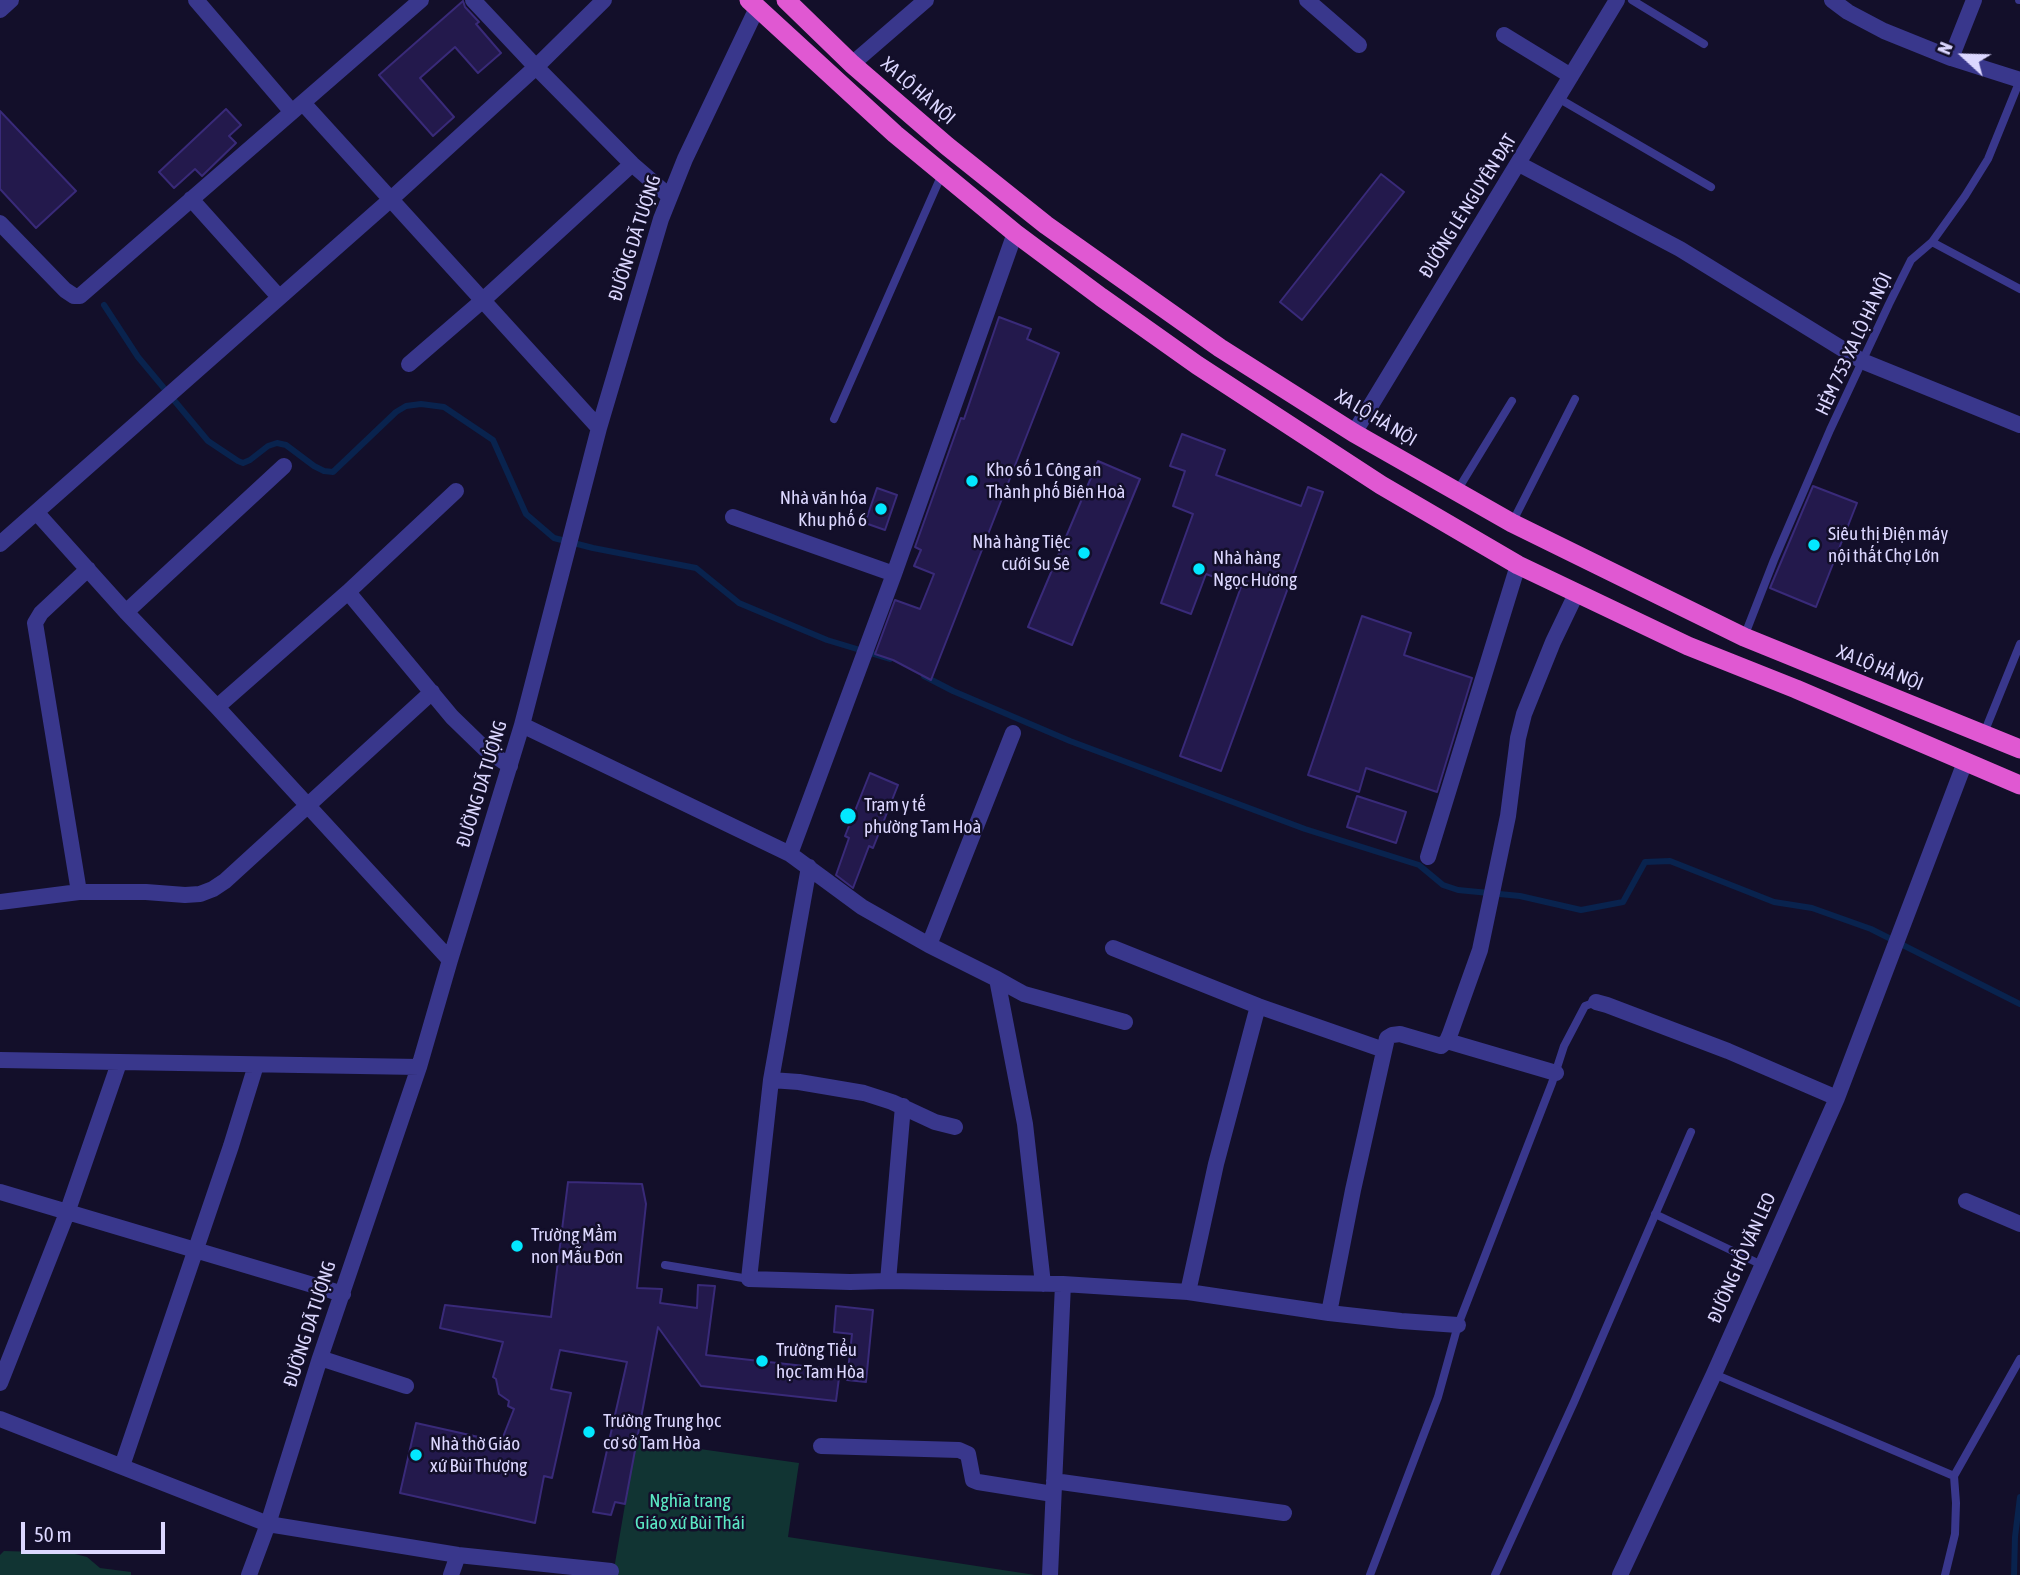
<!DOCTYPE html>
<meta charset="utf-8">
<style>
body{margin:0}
#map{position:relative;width:2020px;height:1575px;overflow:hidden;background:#130f2a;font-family:"Asap Condensed",sans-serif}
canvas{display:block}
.north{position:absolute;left:1929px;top:21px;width:70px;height:70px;-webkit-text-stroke:5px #130f2a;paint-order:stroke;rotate:292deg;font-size:19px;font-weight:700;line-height:28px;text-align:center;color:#dcd7ff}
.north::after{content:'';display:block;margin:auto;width:24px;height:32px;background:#dcd7ff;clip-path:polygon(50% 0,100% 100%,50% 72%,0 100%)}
.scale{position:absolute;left:21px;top:1522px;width:144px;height:32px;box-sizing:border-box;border:4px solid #dcd7ff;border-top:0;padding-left:9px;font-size:21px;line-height:24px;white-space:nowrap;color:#dcd7ff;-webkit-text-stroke:5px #130f2a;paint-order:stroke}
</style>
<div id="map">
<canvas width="2020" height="1575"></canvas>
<div class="north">N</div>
<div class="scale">50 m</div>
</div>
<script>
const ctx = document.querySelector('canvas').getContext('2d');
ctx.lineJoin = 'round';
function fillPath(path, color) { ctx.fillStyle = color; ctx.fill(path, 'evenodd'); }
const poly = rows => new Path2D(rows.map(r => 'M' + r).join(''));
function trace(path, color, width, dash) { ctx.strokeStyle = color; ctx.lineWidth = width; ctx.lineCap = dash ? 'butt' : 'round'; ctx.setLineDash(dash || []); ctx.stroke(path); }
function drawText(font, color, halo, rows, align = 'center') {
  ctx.font = font + ' "Asap Condensed",sans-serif'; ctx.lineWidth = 5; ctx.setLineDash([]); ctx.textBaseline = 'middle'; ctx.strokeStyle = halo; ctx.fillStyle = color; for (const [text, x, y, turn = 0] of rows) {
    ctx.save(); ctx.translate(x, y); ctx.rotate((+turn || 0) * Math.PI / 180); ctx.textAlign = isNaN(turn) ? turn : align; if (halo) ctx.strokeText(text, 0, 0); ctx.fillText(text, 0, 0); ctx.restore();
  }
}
fillPath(poly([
 [636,1440,799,1463,788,1537,1035,1575,613,1575],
 [4,1551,71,1553,87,1557,100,1568,131,1572,131,1575,0,1575,0,1555]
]), '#113433');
trace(poly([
 [104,305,138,357,208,441,238,461,243,463,250,460,268,446,277,443,286,445,314,466,324,471,333,472,396,412,406,406,421,404,444,407,493,440,526,514,554,538,593,548,696,568,739,603,827,640,890,659],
 [924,676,953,691,1070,741,1305,829,1419,865,1443,885,1458,890,1520,896,1581,910,1623,902,1645,862,1670,861,1774,902,1812,908,1871,929,2020,1004],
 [2014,1575,2015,1537,2020,1497]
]), '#09234e', 6);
const building = poly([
 [463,1,465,7,479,22,476,24,501,53,478,73,455,47,420,78,454,117,433,136,379,75,463,1],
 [226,109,241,125,229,136,236,143,202,176,195,169,174,188,159,172,226,109],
 [0,111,76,191,36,228,0,189,0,111],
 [1381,174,1404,192,1302,320,1280,302,1381,174],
 [999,317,1031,329,1027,339,1059,353,931,680,893,660,875,654,895,600,920,609,934,574,914,566,921,550,915,547,961,418,964,419,999,317],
 [1182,434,1225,450,1216,475,1301,506,1308,487,1323,492,1221,771,1180,756,1241,587,1206,574,1191,614,1161,603,1193,514,1173,506,1185,471,1170,466,1182,434],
 [1098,461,1140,479,1072,645,1028,627,1098,461],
 [1813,486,1857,503,1816,607,1770,588,1813,486],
 [877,488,897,495,885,530,865,523,877,488],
 [1362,616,1411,633,1404,655,1472,678,1437,792,1366,768,1359,792,1308,775,1362,616],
 [870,773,898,785,873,848,869,846,853,888,836,875,849,838,845,836,870,773],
 [1357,796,1406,812,1396,843,1347,827,1357,796],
 [568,1182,642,1184,646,1204,637,1288,662,1289,660,1303,697,1308,698,1285,715,1286,706,1355,840,1370,836,1401,701,1386,658,1327,625,1504,615,1502,611,1515,593,1512,627,1362,560,1350,551,1389,571,1393,552,1478,544,1476,535,1523,400,1493,416,1423,501,1442,514,1409,508,1406,509,1401,499,1394,496,1379,493,1377,503,1342,440,1328,445,1305,551,1317,568,1182],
 [836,1306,873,1310,866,1382,847,1380,852,1334,834,1332,836,1306]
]);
fillPath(building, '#23194c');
trace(building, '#392a79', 2);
trace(poly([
 [1632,0,1704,44],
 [2019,0,2020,0],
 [1558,98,1711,187],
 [1932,242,2020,289],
 [834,419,942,174],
 [1457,491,1512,401],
 [1512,523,1575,399],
 [1744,637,1774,560,1830,430,1889,304,1911,260,1932,242,1965,196,1988,159,2020,80],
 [1984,733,2020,644],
 [1655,1214,1762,1265],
 [665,1265,749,1279],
 [1714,1374,1954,1476],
 [1370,1575,1438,1397,1458,1325,1552,1083,1564,1046,1585,1006,1596,1002],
 [1495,1575,1574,1402,1691,1132],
 [1945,1575,1955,1534,1956,1503,1954,1476,2020,1359]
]), '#39378c', 8);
trace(poly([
 [196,0,292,112],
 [473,0,536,67,632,164,669,196],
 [1307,0,1359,45],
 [1832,0,1848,12,1884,31,1951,58,2020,80],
 [0,10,11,0],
 [1504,35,1571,76],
 [1951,58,1974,0],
 [852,64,926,0],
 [303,103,599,428],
 [1519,164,1680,249,1862,361,2020,425],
 [191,199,279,297],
 [0,223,65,290,74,296,80,296,421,0],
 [409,364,482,301,632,164],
 [1354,433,1617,0],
 [37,513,126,612,217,707,450,960],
 [733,517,894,574],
 [0,544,390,200,536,67,604,0],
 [348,592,452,717,485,749,510,766],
 [126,612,284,466],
 [217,707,348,592,456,491],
 [522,725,790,854,862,907,929,945,997,979,1013,988,1024,994,1125,1022],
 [790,854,894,574,1015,233],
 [1428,857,1518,565],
 [809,867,771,1080,749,1279,850,1282,888,1281,1063,1284],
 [79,892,35,623,41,613,88,569],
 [0,902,79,892,146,892,185,895,200,894,213,889,225,881,432,692],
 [929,945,1013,733],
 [1113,948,1258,1006,1384,1050],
 [997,979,1025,1124,1043,1284],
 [1596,1002,1607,1005,1728,1051,1837,1098],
 [1447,1041,1556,1073],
 [0,1060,419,1067],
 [771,1080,799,1082,864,1093,892,1102,935,1122,955,1127],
 [0,1192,343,1294],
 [1966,1201,2020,1224],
 [888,1281,903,1106],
 [1188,1292,1216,1164,1258,1006],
 [1329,1313,1353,1190,1387,1038,1392,1035,1400,1034,1441,1046,1447,1041,1450,1034,1480,950,1508,816,1518,738,1524,714,1553,642,1577,592],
 [320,1358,406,1386],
 [0,1383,67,1213,119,1063],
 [0,1419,268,1524,458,1555,611,1571],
 [821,1446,959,1450,968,1454,973,1480,978,1482,1053,1494],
 [122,1466,231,1146,256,1065],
 [1054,1481,1284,1513],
 [249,1575,268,1524,320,1358,419,1067,450,960,522,725,599,428,661,219,685,159,757,8],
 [451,1575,458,1555],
 [1050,1575,1063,1284,1188,1292,1329,1313,1401,1321,1458,1325],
 [1620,1575,1714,1374,1837,1098,1965,762]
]), '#39378c', 16);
trace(poly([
 [749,0,895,134,1015,233,1101,297,1197,365,1381,485,1518,565,1688,646,1796,689,2020,785],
 [786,0,852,64,947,146,1046,225,1220,348,1354,433,1512,523,1744,637,2020,749]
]), '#e058d2', 19);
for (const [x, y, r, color] of [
 [972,481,7,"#03e7ff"],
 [881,509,7,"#03e7ff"],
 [1814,545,7,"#03e7ff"],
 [1084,553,7,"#03e7ff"],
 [1199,569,7,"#03e7ff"],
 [848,816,9,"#03e7ff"],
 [517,1246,7,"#03e7ff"],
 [762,1361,7,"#03e7ff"],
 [589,1432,7,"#03e7ff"],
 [416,1455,7,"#03e7ff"]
]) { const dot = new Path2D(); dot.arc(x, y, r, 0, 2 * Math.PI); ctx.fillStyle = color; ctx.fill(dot); trace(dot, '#130f2a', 2.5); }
drawText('19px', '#dcd7ff', '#130f2a', [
 ["XA LỘ HÀ NỘI",918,91,41],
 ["ĐƯỜNG LÊ NGUYÊN ĐẠT",1468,206,-58],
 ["ĐƯỜNG DÃ TƯỢNG",635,238,-72],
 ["HẺM 753 XA LỘ HÀ NỘI",1854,344,-65],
 ["XA LỘ HÀ NỘI",1376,418,31],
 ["XA LỘ HÀ NỘI",1880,668,22],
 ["ĐƯỜNG DÃ TƯỢNG",482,784,-73],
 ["ĐƯỜNG HỒ VĂN LEO",1742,1258,-66],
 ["ĐƯỜNG DÃ TƯỢNG",310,1324,-72]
]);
drawText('19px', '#dcd7ff', '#130f2a', [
 ["Kho số 1 Công an",986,470],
 ["Thành phố Biên Hoà",986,492],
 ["Nhà văn hóa",867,498,"right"],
 ["Khu phố 6",867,520,"right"],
 ["Siêu thị Điện máy",1828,534],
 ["nội thất Chợ Lớn",1828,556],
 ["Nhà hàng Tiệc",1070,542,"right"],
 ["cưới Su Sê",1070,564,"right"],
 ["Nhà hàng",1213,558],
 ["Ngọc Hương",1213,580],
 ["Trạm y tế",864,805],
 ["phường Tam Hoà",864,827],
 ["Trường Mầm",531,1235],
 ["non Mẫu Đơn",531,1257],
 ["Trường Tiểu",776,1350],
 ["học Tam Hòa",776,1372],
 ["Trường Trung học",603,1421],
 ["cơ sở Tam Hòa",603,1443],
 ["Nhà thờ Giáo",430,1444],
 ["xứ Bùi Thượng",430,1466]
], 'left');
drawText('19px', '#5be8c4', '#130f2a', [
 ["Nghĩa trang",690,1501],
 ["Giáo xứ Bùi Thái",690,1523]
]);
</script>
